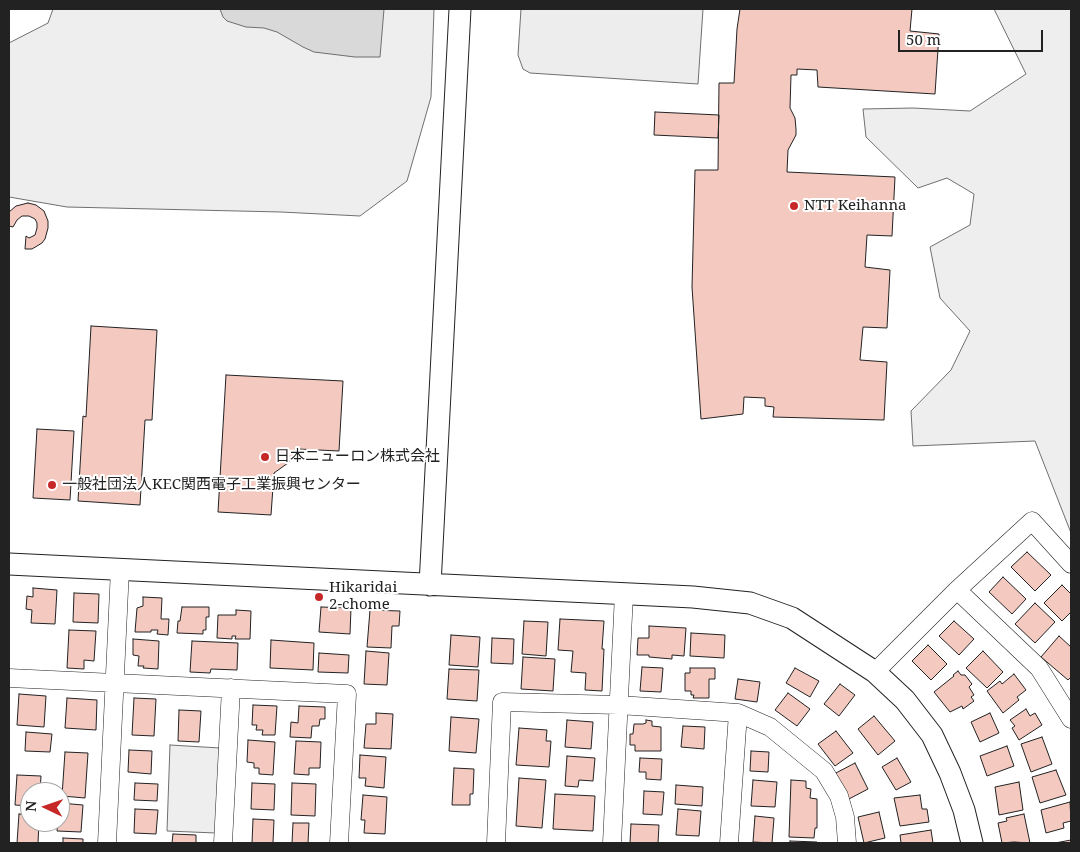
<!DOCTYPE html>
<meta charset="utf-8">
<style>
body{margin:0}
#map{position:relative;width:1080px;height:852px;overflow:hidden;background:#fff;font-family:"Noto Serif",serif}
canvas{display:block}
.frame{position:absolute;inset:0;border:10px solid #222;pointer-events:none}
.north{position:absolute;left:20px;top:782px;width:50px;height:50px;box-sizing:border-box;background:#fff;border:1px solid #a7a7a7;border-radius:50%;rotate:273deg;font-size:14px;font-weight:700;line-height:20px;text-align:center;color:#222}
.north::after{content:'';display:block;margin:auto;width:18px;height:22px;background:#c62828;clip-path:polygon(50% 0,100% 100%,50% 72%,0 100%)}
.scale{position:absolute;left:898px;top:30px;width:145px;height:22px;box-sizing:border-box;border:2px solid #222;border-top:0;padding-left:6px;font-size:15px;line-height:18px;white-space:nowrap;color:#222;-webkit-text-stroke:4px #fff;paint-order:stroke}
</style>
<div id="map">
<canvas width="1080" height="852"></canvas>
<div class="frame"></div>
<div class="north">N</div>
<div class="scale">50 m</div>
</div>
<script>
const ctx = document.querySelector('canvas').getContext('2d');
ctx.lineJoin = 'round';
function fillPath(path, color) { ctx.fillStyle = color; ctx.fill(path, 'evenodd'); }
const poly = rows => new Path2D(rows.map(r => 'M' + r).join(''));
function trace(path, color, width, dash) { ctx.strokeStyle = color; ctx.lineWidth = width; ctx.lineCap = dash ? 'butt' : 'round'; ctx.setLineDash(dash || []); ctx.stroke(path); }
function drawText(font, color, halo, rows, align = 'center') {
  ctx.font = font + ' "Noto Serif","Noto Sans JP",serif'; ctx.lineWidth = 4; ctx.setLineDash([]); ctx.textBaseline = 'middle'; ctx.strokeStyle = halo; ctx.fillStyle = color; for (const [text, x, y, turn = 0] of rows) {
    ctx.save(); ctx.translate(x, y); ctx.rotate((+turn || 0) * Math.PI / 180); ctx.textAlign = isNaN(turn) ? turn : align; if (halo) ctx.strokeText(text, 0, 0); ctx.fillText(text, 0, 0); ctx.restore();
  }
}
const green = poly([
 [53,9,434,9,431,97,407,181,360,216,281,212,67,207,9,197,9,43,48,23,53,9],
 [994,9,1071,9,1071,533,1035,441,913,446,911,411,951,370,970,331,940,298,930,247,970,225,974,194,947,178,918,188,866,137,863,109,913,108,970,111,1026,74,994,9],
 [170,745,220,748,216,833,167,831,170,745]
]);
fillPath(green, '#eee');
trace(green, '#6f6f6f', 1);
const parking = poly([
 [521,9,703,9,698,84,530,73,523,69,518,55,521,9]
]);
fillPath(parking, '#ededed');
trace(parking, '#6f6f6f', 1);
const water = poly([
 [220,9,384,9,380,57,355,57,314,52,303,47,277,32,264,28,246,27,227,21,223,17,220,9]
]);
fillPath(water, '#d9d9d9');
trace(water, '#6f6f6f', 1);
const building = poly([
 [740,9,912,9,910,31,939,34,935,94,818,87,817,70,797,69,797,75,791,75,790,108,795,118,796,129,796,135,788,150,787,172,895,177,892,236,867,235,865,267,890,270,887,328,863,327,860,360,887,362,884,420,773,417,774,407,765,406,765,398,744,397,743,414,701,419,692,287,695,170,718,170,719,83,734,83,737,29,740,9],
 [655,112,719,115,718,138,654,135,655,112],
 [28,203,36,205,44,211,48,221,48,228,45,239,42,243,32,249,25,249,26,236,29,238,35,235,37,228,37,223,35,219,29,216,22,216,17,220,13,227,9,226,9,212,16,206,28,203],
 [91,326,157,330,152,420,145,420,140,505,78,501,83,416,86,417,91,326],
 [226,375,343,381,339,451,298,449,288,463,274,473,271,515,218,512,226,375],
 [37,429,74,431,70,500,33,498,37,429],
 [1027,552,1051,575,1035,591,1011,567,1027,552],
 [1003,577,1026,599,1012,614,989,592,1003,577],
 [1062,585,1071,594,1071,612,1062,621,1044,603,1062,585],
 [33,588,57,590,55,624,31,623,32,610,26,609,27,596,33,597,33,588],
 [74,593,99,594,98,623,73,622,74,593],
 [143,597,162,598,161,619,169,619,168,635,157,634,158,630,151,630,151,632,135,632,137,608,143,606,143,597],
 [1035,603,1055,622,1035,643,1015,624,1035,603],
 [182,607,209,607,209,617,206,617,206,630,203,630,203,634,177,633,178,621,180,621,182,607],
 [321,607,351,608,350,634,319,632,321,607],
 [236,610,251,611,250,639,235,639,236,636,232,636,232,639,217,638,218,615,236,615,236,610],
 [370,610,400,611,399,626,392,626,391,648,367,647,370,610],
 [560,619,604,621,602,649,604,649,602,691,585,690,586,673,571,672,573,651,558,650,560,619],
 [524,621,548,622,546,656,522,654,524,621],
 [954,621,974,639,959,655,939,636,954,621],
 [649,626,686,628,684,656,672,655,672,659,649,657,649,655,637,655,638,638,649,638,649,626],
 [69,630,96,631,94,661,84,660,84,669,67,668,69,630],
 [691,633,725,635,724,658,690,656,691,633],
 [451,635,480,637,478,667,449,665,451,635],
 [1059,636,1071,647,1071,677,1068,680,1041,657,1059,636],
 [492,638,514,639,513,664,491,663,492,638],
 [133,639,159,641,158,669,143,668,144,666,138,666,139,656,133,655,133,639],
 [271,640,314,643,313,670,270,668,271,640],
 [192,641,238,643,237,670,211,669,210,673,190,672,192,641],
 [928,645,947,664,931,680,912,661,928,645],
 [366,651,389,653,387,685,364,684,366,651],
 [983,651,1003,672,987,688,966,668,983,651],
 [319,653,349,655,348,673,318,672,319,653],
 [523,657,555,659,553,691,521,689,523,657],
 [642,667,663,668,661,692,640,691,642,667],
 [690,668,715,668,715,679,709,679,709,698,693,698,694,695,691,695,691,691,685,691,685,673,690,673,690,668],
 [795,668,819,681,810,697,786,683,795,668],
 [449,669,479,670,477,701,447,699,449,669],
 [958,671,961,675,965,675,972,684,969,687,974,695,971,697,974,701,963,709,962,706,950,712,934,692,954,676,953,675,958,671],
 [1014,674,1026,690,1017,697,1019,700,1003,713,987,691,1000,681,1002,684,1014,674],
 [738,679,760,682,757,702,735,699,738,679],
 [840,684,855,695,839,716,824,704,840,684],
 [788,693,810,709,797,726,775,710,788,693],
 [19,694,46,696,44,727,17,725,19,694],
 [67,698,97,700,96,730,65,728,67,698],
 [134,698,156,699,154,736,132,735,134,698],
 [253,705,277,706,275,735,262,735,263,730,256,730,257,725,252,725,253,705],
 [299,706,325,707,325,719,320,719,319,726,312,726,311,738,290,737,291,722,298,723,299,706],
 [1026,709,1030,716,1035,713,1042,725,1019,740,1012,728,1015,726,1010,720,1026,709],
 [179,710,201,711,199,742,178,741,179,710],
 [376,713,393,714,391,749,364,748,366,724,376,724,376,713],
 [990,713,999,733,980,742,971,722,990,713],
 [874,716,895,741,878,755,858,729,874,716],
 [451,717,479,719,476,753,449,751,451,717],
 [567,720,593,722,591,749,565,747,567,720],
 [646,720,652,721,652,726,661,727,661,751,635,751,635,745,630,745,630,734,633,734,634,724,643,724,646,723,646,720],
 [683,726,705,727,704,749,681,747,683,726],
 [519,728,547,730,546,741,551,741,549,767,516,765,519,728],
 [836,731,853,753,835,766,818,744,836,731],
 [26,732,52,734,50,752,25,751,26,732],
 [1042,737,1052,764,1031,772,1021,744,1042,737],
 [248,740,275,742,273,775,259,774,259,768,254,768,254,763,247,762,248,740],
 [296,741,321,742,320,768,309,768,309,775,294,774,296,741],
 [1007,746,1014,766,987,776,980,756,1007,746],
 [129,750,152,751,151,774,128,772,129,750],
 [751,751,769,752,768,772,750,771,751,751],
 [65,752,88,753,85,798,62,796,65,752],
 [360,755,386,757,384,788,365,786,366,778,359,778,360,755],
 [567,756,595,758,593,781,579,780,578,787,565,786,567,756],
 [640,758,662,759,661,780,646,779,646,772,639,772,640,758],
 [897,758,911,782,896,790,882,767,897,758],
 [855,763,868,789,847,800,834,774,855,763],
 [454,768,474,769,473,794,470,794,470,805,452,805,454,768],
 [1056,770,1066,795,1040,803,1032,777,1056,770],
 [17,775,41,776,40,792,30,792,30,806,15,805,17,775],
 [519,778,546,780,542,828,516,826,519,778],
 [753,780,777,782,775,807,751,806,753,780],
 [791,780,806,781,806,788,811,789,810,798,817,799,817,828,815,828,814,838,789,837,791,780],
 [1019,782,1023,810,999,815,995,787,1019,782],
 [135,783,158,784,157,801,134,800,135,783],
 [252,783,275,784,274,810,251,809,252,783],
 [292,783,316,784,315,816,291,815,292,783],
 [676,785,703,787,702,806,675,804,676,785],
 [644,791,664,792,662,815,643,814,644,791],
 [555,794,595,796,593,831,553,829,555,794],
 [363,795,387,797,385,834,364,833,365,820,361,820,363,795],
 [920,795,922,809,927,809,929,822,900,826,894,798,920,795],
 [1070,802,1071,821,1063,823,1064,828,1046,833,1041,810,1070,802],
 [60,803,83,805,81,832,57,831,58,822,60,822,60,803],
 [135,809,158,810,156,834,134,833,135,809],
 [678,809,701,811,699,836,676,835,678,809],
 [879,812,885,838,864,843,858,817,879,812],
 [19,814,30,815,30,822,39,822,38,843,17,843,19,814],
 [1024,814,1030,843,1014,842,1002,843,998,823,1007,821,1006,818,1024,814],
 [755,816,774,818,772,843,753,842,755,816],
 [253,819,274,820,273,843,252,843,253,819],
 [293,823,309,823,308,843,292,843,293,823],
 [631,824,659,825,658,843,630,843,631,824],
 [931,830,933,843,901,843,900,835,931,830],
 [173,834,196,835,196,843,172,843,173,834],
 [63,838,83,839,83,843,63,843,63,838],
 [1071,840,1071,843,1055,843,1071,840],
 [790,841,817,842,817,843,790,843,790,841]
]);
fillPath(building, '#f3c9c0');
trace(building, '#222', 1);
const minor = poly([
 [957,590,1039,668,1071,719],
 [875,672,957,590,1032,521,1071,564],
 [9,678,347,694,339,843],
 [107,843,120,569],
 [223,843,231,688],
 [496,843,502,702,619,705,738,713,770,727,824,771,839,796,845,817,847,843],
 [612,843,624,594],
 [729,843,738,713]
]);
const tertiary = poly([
 [9,564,693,597,750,603,792,618,875,672,905,700,932,735,950,773,964,810,972,843],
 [430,585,460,9]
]);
trace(minor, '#222', 19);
trace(tertiary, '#222', 23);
trace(minor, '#fff', 18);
trace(tertiary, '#fff', 21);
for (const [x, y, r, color] of [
 [794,206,5,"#c62828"],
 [265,457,5,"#c62828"],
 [52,485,5,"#c62828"],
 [319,597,5,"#c62828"]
]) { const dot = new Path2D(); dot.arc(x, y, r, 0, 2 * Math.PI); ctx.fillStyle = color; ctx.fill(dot); trace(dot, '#fff', 2); }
drawText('15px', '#222', '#fff', [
 ["NTT Keihanna",804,206],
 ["日本ニューロン株式会社",275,457],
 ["一般社団法人KEC関西電子工業振興センター",62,485],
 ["Hikaridai",329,588],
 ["2-chome",329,605]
], 'left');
</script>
